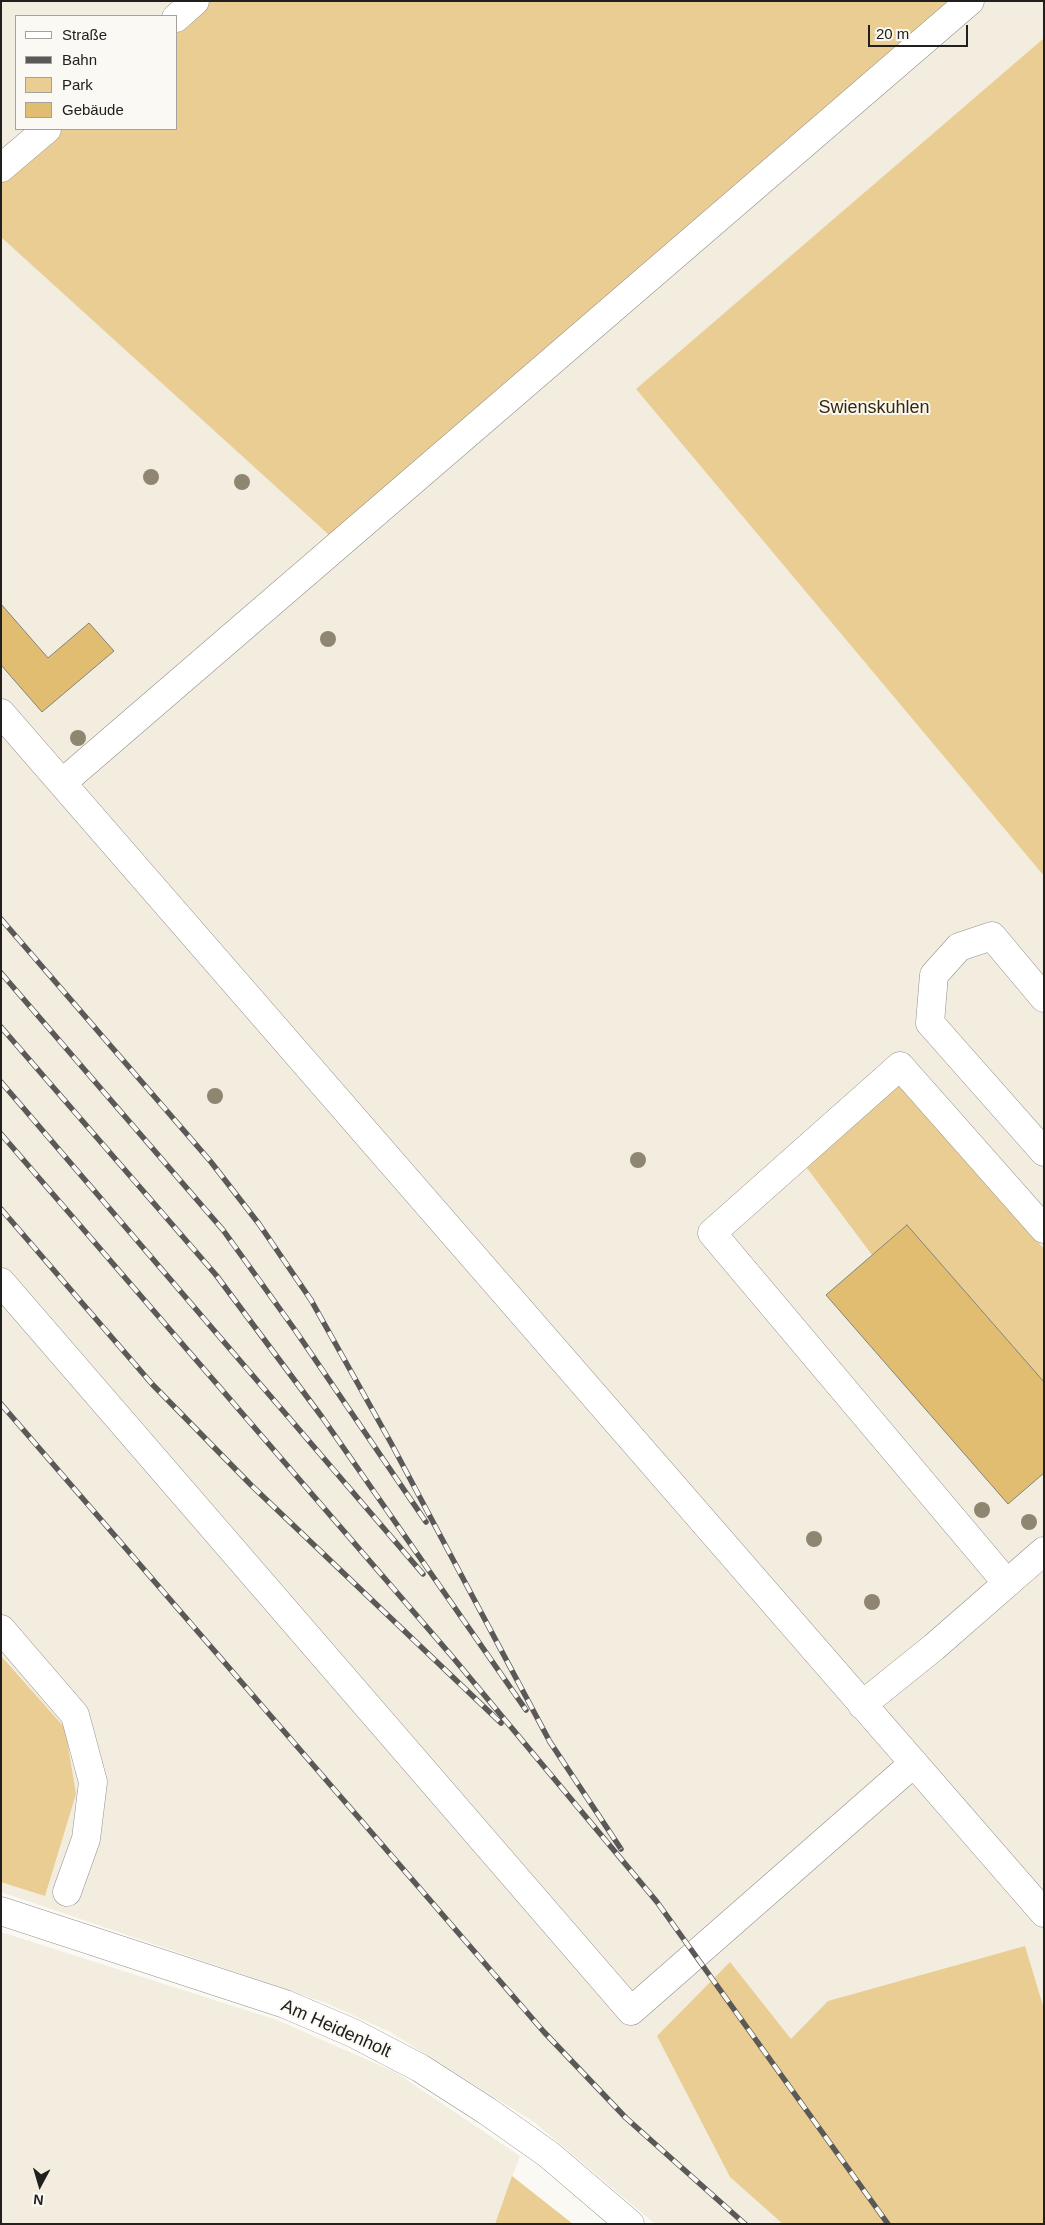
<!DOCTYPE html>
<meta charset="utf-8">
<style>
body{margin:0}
#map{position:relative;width:1045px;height:2225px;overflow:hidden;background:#fbf9f3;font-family:Helvetica,sans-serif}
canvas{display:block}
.frame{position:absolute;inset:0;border:2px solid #21201f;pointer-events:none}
.legend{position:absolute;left:15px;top:15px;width:162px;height:115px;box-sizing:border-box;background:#fbf9f3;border:1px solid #a4a29e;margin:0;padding:6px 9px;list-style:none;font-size:15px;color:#21201f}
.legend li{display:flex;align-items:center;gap:10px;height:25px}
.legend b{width:25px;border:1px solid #a4a29e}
.north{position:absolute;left:15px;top:2160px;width:50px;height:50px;-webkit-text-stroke:4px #fbf9f3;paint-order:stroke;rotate:186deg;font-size:14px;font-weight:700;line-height:20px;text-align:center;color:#21201f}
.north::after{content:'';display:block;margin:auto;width:18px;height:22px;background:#21201f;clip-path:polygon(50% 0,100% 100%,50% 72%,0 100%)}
.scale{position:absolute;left:868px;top:25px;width:100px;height:22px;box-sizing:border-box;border:2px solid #21201f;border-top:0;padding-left:6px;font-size:15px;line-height:18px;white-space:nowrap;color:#21201f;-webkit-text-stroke:4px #fbf9f3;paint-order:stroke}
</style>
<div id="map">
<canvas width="1045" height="2225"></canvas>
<div class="frame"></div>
<ul class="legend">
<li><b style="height:6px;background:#fff"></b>Straße</li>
<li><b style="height:6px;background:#5a5957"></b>Bahn</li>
<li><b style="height:14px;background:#eacd92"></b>Park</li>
<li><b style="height:14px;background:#e1bd72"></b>Gebäude</li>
</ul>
<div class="north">N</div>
<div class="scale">20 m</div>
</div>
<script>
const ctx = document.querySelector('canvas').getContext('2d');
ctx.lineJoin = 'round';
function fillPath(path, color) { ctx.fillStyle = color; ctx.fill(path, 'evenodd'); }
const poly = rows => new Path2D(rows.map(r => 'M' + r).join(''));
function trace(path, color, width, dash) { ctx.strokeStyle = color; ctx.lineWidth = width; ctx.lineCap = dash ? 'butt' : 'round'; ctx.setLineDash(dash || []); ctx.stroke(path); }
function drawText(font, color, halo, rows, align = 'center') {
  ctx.font = font + ' Helvetica,sans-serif'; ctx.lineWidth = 4; ctx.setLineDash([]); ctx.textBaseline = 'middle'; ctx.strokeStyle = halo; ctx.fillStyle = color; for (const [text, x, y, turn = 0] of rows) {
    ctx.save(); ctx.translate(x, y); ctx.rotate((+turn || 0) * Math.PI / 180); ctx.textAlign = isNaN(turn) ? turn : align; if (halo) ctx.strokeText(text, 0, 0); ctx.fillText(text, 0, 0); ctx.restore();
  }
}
fillPath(poly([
 [1,1,1044,1,1044,38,637,389,1044,876,1044,2224,655,2224,534,2122,390,2032,326,2003,1,1892],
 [16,16,176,16,176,129,16,129],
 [1,1932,277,2020,395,2072,520,2156,495,2224,1,2224]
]), '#f3ede0');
fillPath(poly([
 [195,1,970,1,339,544,1,237,1,168,47,129,176,129,176,18],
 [1044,38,1044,876,636,389],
 [901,1081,1044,1249,1044,1382,907,1225,872,1255,807,1168],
 [1,1656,65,1728,76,1794,45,1896,1,1882],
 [1025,1946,1044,2009,1044,2224,783,2224,730,2177,657,2036,730,1962,791,2039,828,2001],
 [512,2176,573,2224,495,2224]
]), '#eacd92');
const building = poly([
 [1,604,48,658,89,623,114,651,42,712,1,665,1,604],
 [907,1225,1044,1382,1044,1473,1008,1504,826,1295,907,1225]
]);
fillPath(building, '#e1bd72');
trace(building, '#84827d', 1);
const minor = poly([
 [176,18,195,1],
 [1,168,47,129],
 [1,713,1044,1913],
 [62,783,970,1],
 [1044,998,992,936,959,947,934,975,930,1023,1044,1152],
 [1,1282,631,2011,914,1763],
 [1006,1582,712,1233,900,1066,1044,1229],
 [1,1629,75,1715,93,1782,86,1839,67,1892],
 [862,1705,934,1647,1044,1551],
 [1,1911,285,2004,353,2033,420,2068,487,2111,548,2154,630,2224]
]);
trace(minor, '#928f8b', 29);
trace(minor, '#fff', 28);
const rail = poly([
 [1,919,211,1162,259,1224,311,1300,391,1443,550,1742,621,1849],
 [1,973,223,1230,295,1330,426,1522],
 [1,1027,216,1275,322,1417,526,1710],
 [1,1082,423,1574],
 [1,1134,450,1654,657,1902,888,2224],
 [1,1209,152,1384,251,1485,501,1723],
 [1,1404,544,2032,626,2118,745,2224]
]);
trace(rail, '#5a5957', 5.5);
trace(rail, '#fbf9f3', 4, [11]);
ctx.fillStyle = '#8f8671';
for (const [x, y] of [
 [151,477],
 [242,482],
 [328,639],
 [78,738],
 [215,1096],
 [638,1160],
 [982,1510],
 [1029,1522],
 [814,1539],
 [872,1602]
]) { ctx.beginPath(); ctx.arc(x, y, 8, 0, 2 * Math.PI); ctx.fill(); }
drawText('18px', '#372806', '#fbf9f3', [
 ["Swienskuhlen",874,408]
]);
drawText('18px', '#21201f', '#fbf9f3', [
 ["Am Heidenholt",336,2029,24]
]);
</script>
